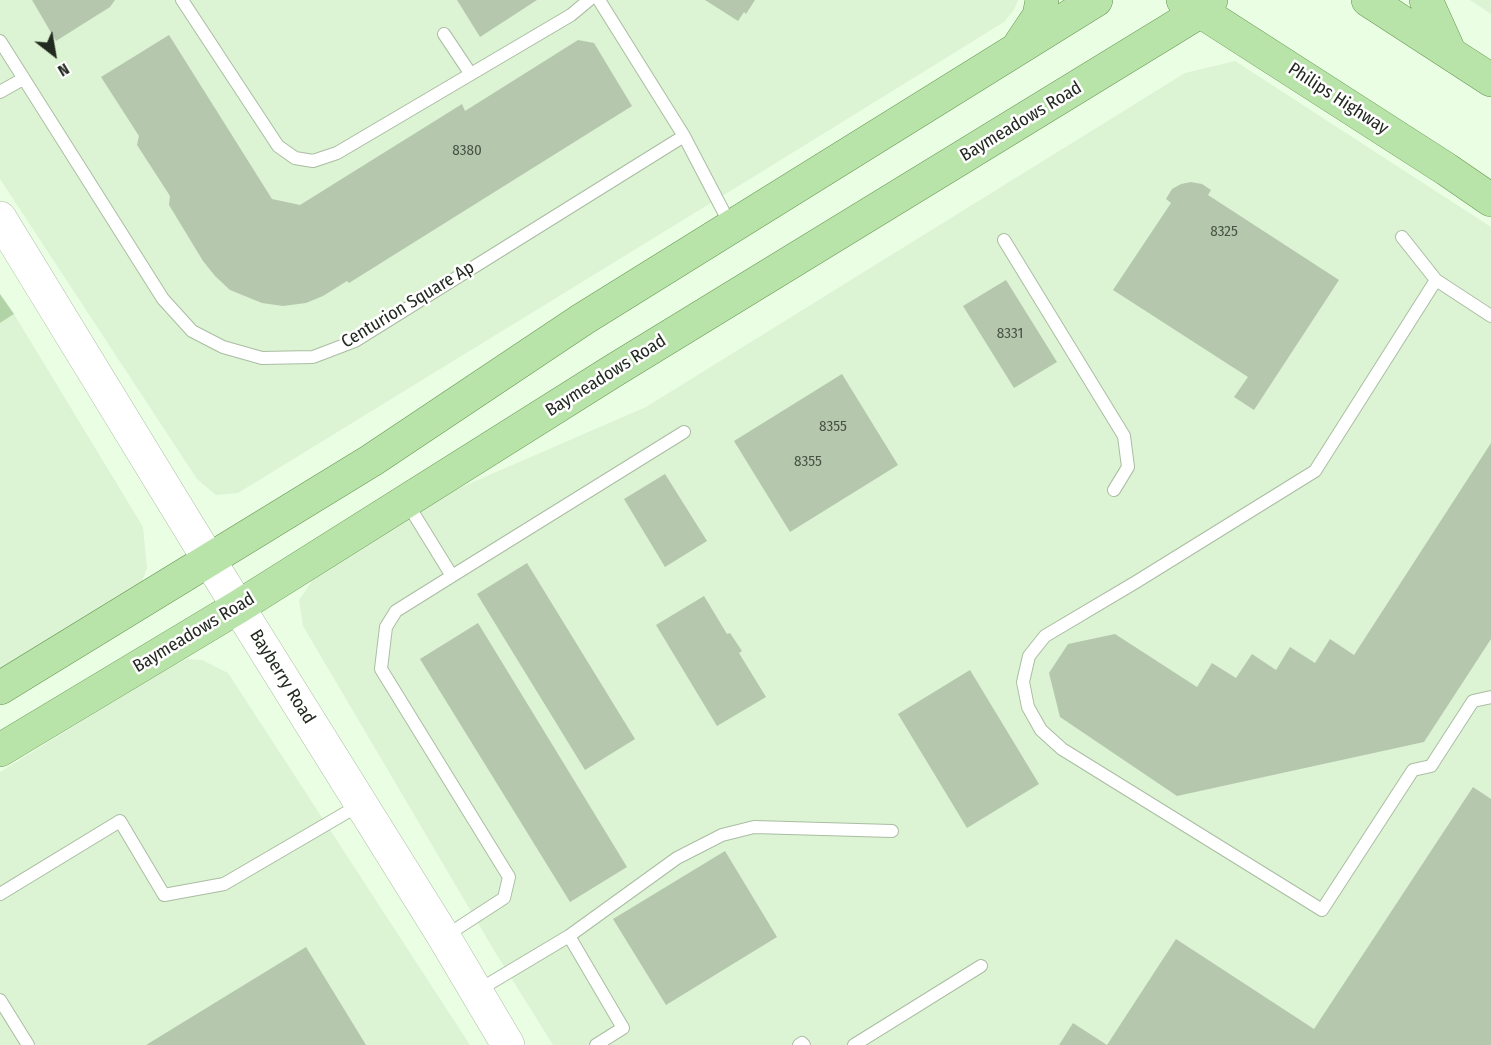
<!DOCTYPE html>
<style>
body{margin:0}
#map{position:relative;width:1491px;height:1045px;overflow:hidden;background:#eafee3;font-family:"Fira Sans Condensed",sans-serif}
canvas{display:block}
.north{position:absolute;left:24px;top:24px;width:60px;height:60px;-webkit-text-stroke:4px #fff;paint-order:stroke;rotate:149deg;font-size:16px;font-weight:700;line-height:24px;text-align:center;color:#232a20}
.north::after{content:'';display:block;margin:auto;width:21px;height:27px;background:#232a20;clip-path:polygon(50% 0,100% 100%,50% 72%,0 100%)}
</style>
<div id="map">
<canvas width="1491" height="1045"></canvas>
<div class="north">N</div>
</div>
<script>
const ctx = document.querySelector('canvas').getContext('2d');
ctx.lineJoin = 'round';
function fillPath(path, color) { ctx.fillStyle = color; ctx.fill(path, 'evenodd'); }
const poly = rows => new Path2D(rows.map(r => 'M' + r).join(''));
function trace(path, color, width, dash) { ctx.strokeStyle = color; ctx.lineWidth = width; ctx.lineCap = dash ? 'butt' : 'round'; ctx.setLineDash(dash || []); ctx.stroke(path); }
function drawText(font, color, halo, rows, align = 'center') {
  ctx.font = font + ' "Fira Sans Condensed",sans-serif'; ctx.lineWidth = 5; ctx.setLineDash([]); ctx.textBaseline = 'middle'; ctx.strokeStyle = halo; ctx.fillStyle = color; for (const [text, x, y, turn = 0] of rows) {
    ctx.save(); ctx.translate(x, y); ctx.rotate((+turn || 0) * Math.PI / 180); ctx.textAlign = isNaN(turn) ? turn : align; if (halo) ctx.strokeText(text, 0, 0); ctx.fillText(text, 0, 0); ctx.restore();
  }
}
fillPath(poly([
 [0,0,1018,0,1014,10,1004,22,763,171,238,493,216,495,197,479,0,179],
 [1470,0,1491,0,1491,14],
 [1235,61,1491,227,1491,1045,553,1045,495,952,303,626,299,600,314,578,457,489,646,407,1185,73],
 [14,314,143,527,147,568,140,587,0,672,0,323],
 [187,659,202,660,228,673,470,1045,0,1045,0,772,166,669]
]), '#dcf4d3');
fillPath(poly([
 [0,294,14,314,0,323]
]), '#b2d3a6');
fillPath(poly([
 [32,0,115,0,110,7,56,41],
 [457,0,537,0,480,37],
 [705,0,755,0,746,14,744,12,738,21],
 [169,35,272,199,300,205,462,104,465,111,578,40,594,43,632,106,349,283,347,281,323,296,306,303,283,306,262,303,230,290,215,276,203,261,169,205,170,196,137,145,139,136,101,77],
 [1191,182,1202,184,1211,190,1208,195,1339,280,1254,410,1234,397,1248,377,1113,290,1171,203,1166,199,1172,189,1181,184],
 [1006,280,1057,362,1014,388,963,306],
 [842,374,898,465,790,532,734,441],
 [1491,443,1491,639,1424,742,1177,796,1060,717,1049,673,1068,644,1115,634,1197,687,1212,663,1236,678,1252,654,1276,670,1290,647,1315,663,1330,639,1354,655],
 [665,474,707,541,665,567,624,499],
 [527,563,635,739,585,770,477,594],
 [704,596,727,634,730,633,742,651,739,653,766,697,717,726,656,625],
 [478,623,627,867,570,902,420,659],
 [970,670,1039,784,967,828,898,714],
 [1473,787,1491,799,1491,1045,1059,1045,1073,1023,1107,1045,1176,939,1314,1029],
 [725,851,777,937,666,1005,613,919],
 [306,947,366,1045,146,1045]
]), '#b5c8ae');
const lane = poly([
 [182,0,278,146,295,158,313,161,337,153,571,15,589,0],
 [599,0,684,136,730,224],
 [444,34,470,73],
 [0,41,163,299,192,331,223,347,262,358,313,357,355,341,684,136],
 [0,92,23,79],
 [1402,237,1436,280,1491,316],
 [1004,240,1124,436,1128,467,1114,490],
 [1436,280,1315,471,1136,582,1045,636,1029,656,1023,682,1028,707,1041,730,1062,749,1322,910,1413,770,1431,766,1473,701,1491,697],
 [407,503,452,576,684,432],
 [0,894,120,821,164,895,224,884,361,804],
 [569,936,677,858,722,835,754,827,892,831],
 [444,937,504,898,509,877,381,669,386,627,396,611,452,576],
 [477,991,569,936,623,1028,596,1045],
 [0,1000,28,1045],
 [799,1045,802,1043,804,1045],
 [854,1045,981,966]
]);
const secondary = poly([
 [0,218,209,560,444,937,508,1045]
]);
const primary = poly([
 [1183,0,1446,169,1491,200],
 [1368,0,1491,80],
 [1426,0,1450,53],
 [1019,46,1039,16,1042,0],
 [0,688,372,460,583,319,1096,0],
 [0,750,238,607,613,371,1201,11,1211,0]
]);
trace(lane, '#aabda3', 14);
trace(secondary, '#aabda3', 34);
trace(primary, '#679754', 34);
trace(lane, '#fff', 12);
trace(secondary, '#fff', 33);
trace(primary, '#b9e4a9', 33);
drawText('15px', '#485244', null, [
 ["8380",467,151],
 ["8325",1224,232],
 ["8331",1010,334],
 ["8355",833,427],
 ["8355",808,462]
]);
drawText('18px', '#232a20', '#fff', [
 ["Philips Highway",1338,99,33],
 ["Baymeadows Road",1021,122,-31],
 ["Centurion Square Ap",408,305,-31],
 ["Baymeadows Road",606,376,-32],
 ["Baymeadows Road",194,633,-31],
 ["Bayberry Road",282,677,58]
]);
</script>
